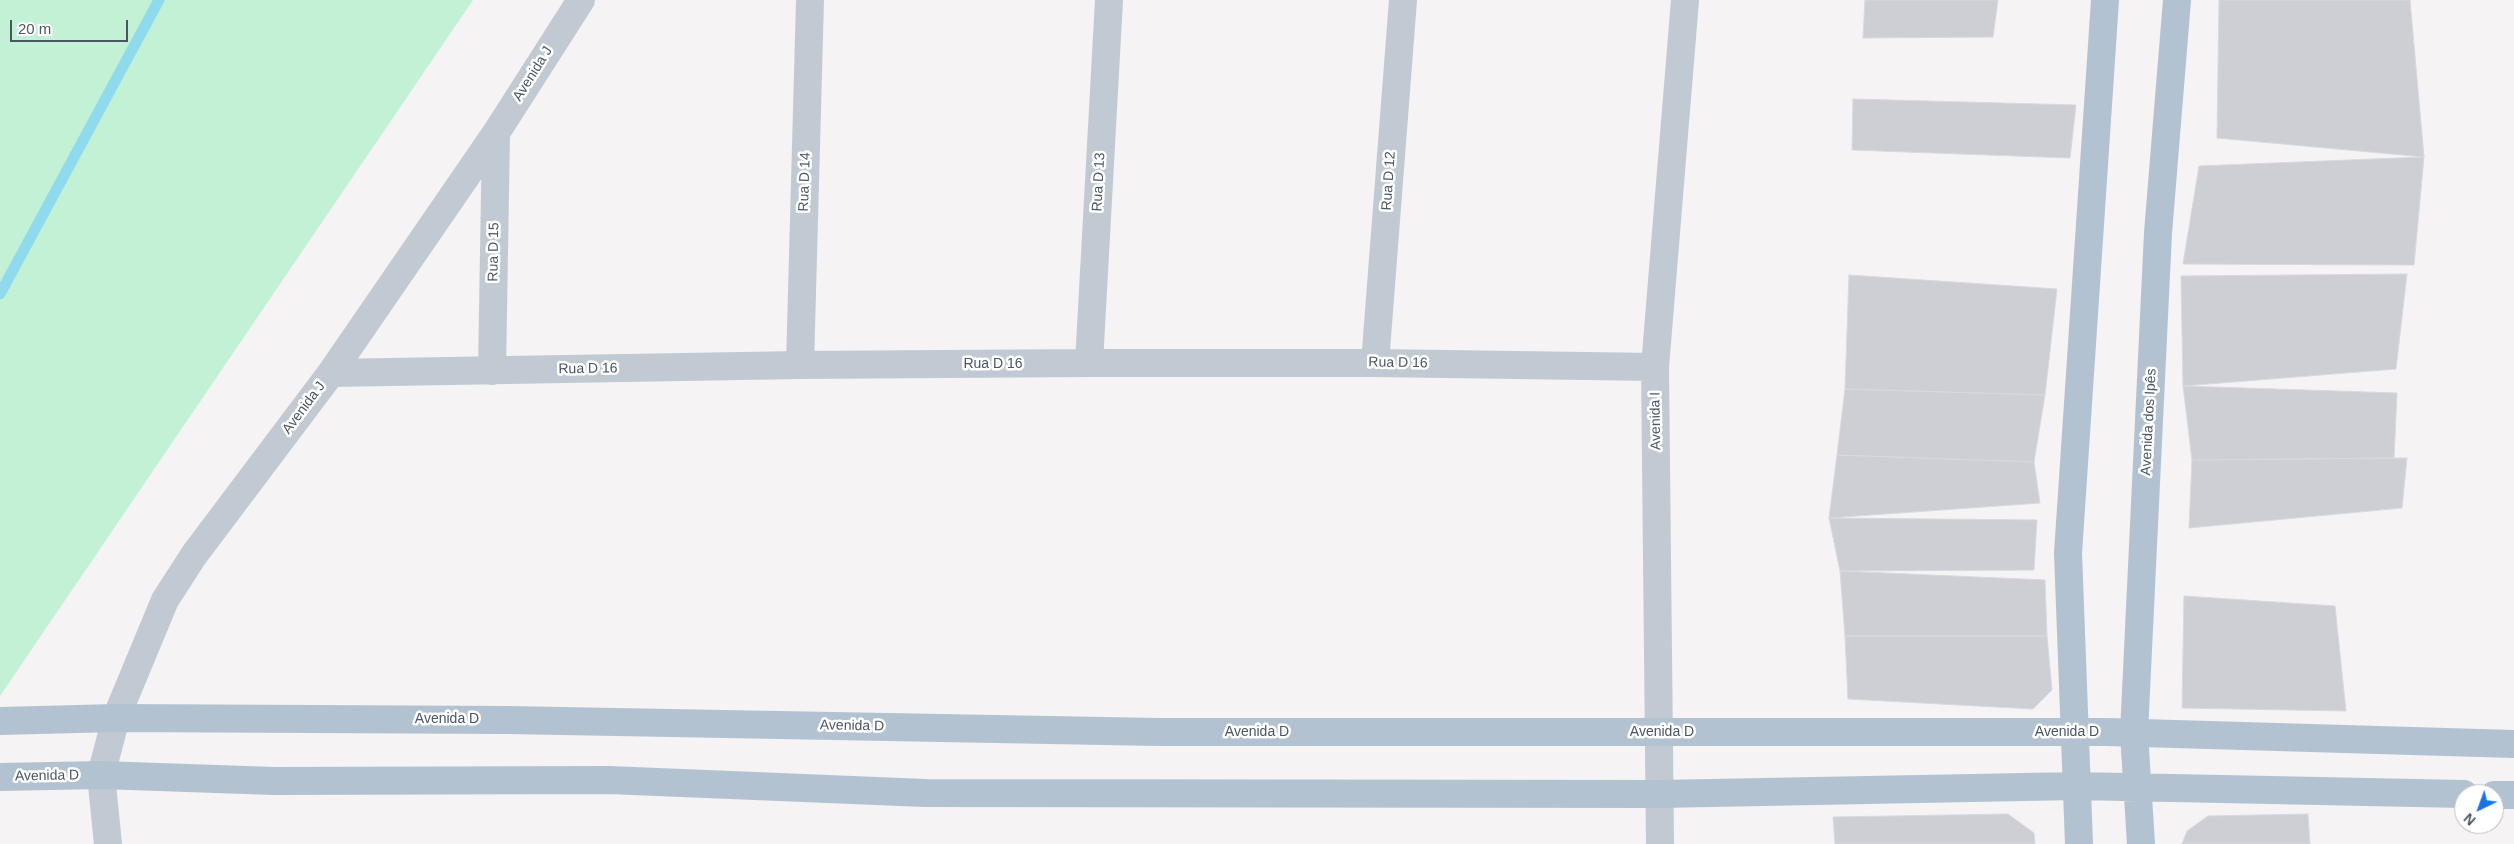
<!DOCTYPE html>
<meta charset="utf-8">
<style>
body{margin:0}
#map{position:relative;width:2514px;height:844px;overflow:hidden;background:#f5f3f3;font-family:Helvetica,sans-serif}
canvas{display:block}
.north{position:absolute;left:2454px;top:784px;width:50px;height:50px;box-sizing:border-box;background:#fff;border:1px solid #b7bbc0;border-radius:50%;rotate:222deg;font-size:14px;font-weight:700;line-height:20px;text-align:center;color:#4a5661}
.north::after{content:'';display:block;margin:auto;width:18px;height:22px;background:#1a73e8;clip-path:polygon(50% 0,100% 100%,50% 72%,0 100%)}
.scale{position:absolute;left:10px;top:20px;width:118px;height:22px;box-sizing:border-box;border:2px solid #4a5661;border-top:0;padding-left:6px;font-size:15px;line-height:18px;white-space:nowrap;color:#4a5661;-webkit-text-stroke:4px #fff;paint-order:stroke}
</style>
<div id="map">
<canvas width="2514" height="844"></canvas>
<div class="north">N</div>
<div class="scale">20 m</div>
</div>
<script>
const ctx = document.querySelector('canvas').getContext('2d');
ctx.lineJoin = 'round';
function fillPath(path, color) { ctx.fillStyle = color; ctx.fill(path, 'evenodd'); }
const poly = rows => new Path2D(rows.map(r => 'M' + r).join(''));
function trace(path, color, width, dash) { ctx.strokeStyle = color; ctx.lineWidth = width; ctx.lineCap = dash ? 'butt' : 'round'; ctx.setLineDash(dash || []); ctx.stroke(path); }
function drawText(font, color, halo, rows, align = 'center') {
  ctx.font = font + ' Helvetica,sans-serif'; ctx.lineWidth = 5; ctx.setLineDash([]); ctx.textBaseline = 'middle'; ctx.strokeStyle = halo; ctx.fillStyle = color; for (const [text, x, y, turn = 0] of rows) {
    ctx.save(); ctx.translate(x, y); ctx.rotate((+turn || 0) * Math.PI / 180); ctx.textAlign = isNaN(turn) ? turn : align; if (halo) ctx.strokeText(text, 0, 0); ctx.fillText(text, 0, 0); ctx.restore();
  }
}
fillPath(poly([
 [0,0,473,0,0,696]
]), '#c3f1d5');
trace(poly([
 [0,294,159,0]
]), '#90daee', 11);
const building = poly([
 [1865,0,1998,0,1993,37,1863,38,1865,0],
 [2219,0,2410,0,2424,157,2217,138,2219,0],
 [1853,99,2076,105,2070,158,1852,150,1853,99],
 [2424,157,2414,265,2183,264,2199,166,2424,157],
 [2407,274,2396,369,2183,386,2181,276,2407,274],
 [1849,275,2057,289,2045,395,1845,389,1849,275],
 [2183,386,2397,393,2394,458,2192,460,2183,386],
 [1845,389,2045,395,2034,462,1837,455,1845,389],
 [1837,455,2034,462,2040,503,1829,518,1837,455],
 [2407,458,2402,508,2189,528,2192,460,2407,458],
 [1829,518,2037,520,2034,570,1840,571,1829,518],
 [1840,571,2045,580,2047,636,1845,636,1840,571],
 [2184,596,2335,606,2346,711,2182,708,2184,596],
 [1845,636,2047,636,2052,690,2033,709,1848,699,1845,636],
 [2008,814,2034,833,2035,844,1835,844,1833,817,2008,814],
 [2308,814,2310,844,2182,844,2187,831,2208,816,2308,814]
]);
fillPath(building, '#cdcfd5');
trace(building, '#d7d9de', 1);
trace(poly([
 [1089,363,1109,0],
 [1375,363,1403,0],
 [800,365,810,0],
 [492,371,496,133],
 [331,373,800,365,1089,363,1375,363,1655,367],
 [108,844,101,775,116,718,165,600,194,555,331,373,496,133,581,0],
 [1660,844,1655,367,1685,0]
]), '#c1cad2', 28);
trace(poly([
 [0,721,116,718,508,720,1158,732,2107,732,2514,744],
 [0,777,101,775,274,781,609,780,925,793,1659,794,2076,786,2464,794],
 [2494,795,2514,795],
 [2079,844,2068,553,2105,0],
 [2141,844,2134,733,2158,233,2177,0]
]), '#b3c2d1', 28);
drawText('14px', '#4a5661', '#fff', [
 ["Avenida J",533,74,-58],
 ["Rua D 12",1389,181,-86],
 ["Rua D 14",805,182,-88],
 ["Rua D 13",1099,182,-87],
 ["Rua D 15",494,252,-89],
 ["Rua D 16",1398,363,1],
 ["Rua D 16",993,364],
 ["Rua D 16",588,369,-1],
 ["Avenida J",304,408,-53],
 ["Avenida I",1656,421,-91],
 ["Avenida dos Ipês",2149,422,-87],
 ["Avenida D",447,719],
 ["Avenida D",852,726,1],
 ["Avenida D",1257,732],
 ["Avenida D",1662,732],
 ["Avenida D",2067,732],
 ["Avenida D",47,776,-1]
]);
</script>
